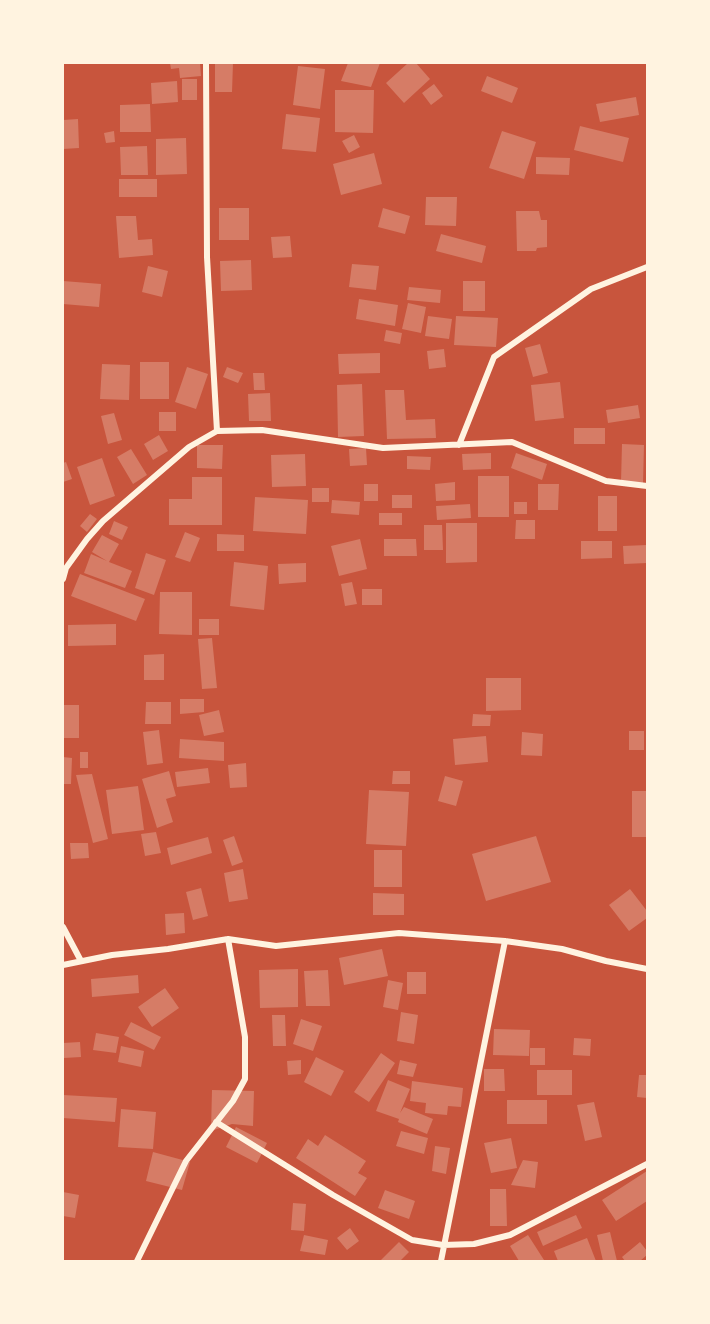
<!DOCTYPE html>
<style>
body{margin:0}
#map{position:relative;width:710px;height:1324px;overflow:hidden;background:#c8553d;font-family:Figtree,sans-serif}
canvas{display:block}
.frame{position:absolute;inset:0;border:64px solid #fff3e0;pointer-events:none}
</style>
<div id="map">
<canvas width="710" height="1324"></canvas>
<div class="frame"></div>
</div>
<script>
const ctx = document.querySelector('canvas').getContext('2d');
ctx.lineJoin = 'round';
function fillPath(path, color) { ctx.fillStyle = color; ctx.fill(path, 'evenodd'); }
const poly = rows => new Path2D(rows.map(r => 'M' + r).join(''));
function trace(path, color, width, dash) { ctx.strokeStyle = color; ctx.lineWidth = width; ctx.lineCap = dash ? 'butt' : 'round'; ctx.setLineDash(dash || []); ctx.stroke(path); }
fillPath(poly([
 [170,63,200,63,201,76,180,78,179,68,171,69],
 [215,63,233,63,232,92,215,92],
 [348,63,380,63,371,87,341,81],
 [408,63,416,63,430,79,404,103,386,83],
 [298,66,325,69,320,109,293,105],
 [487,76,518,88,512,103,481,91],
 [182,79,197,79,197,100,182,100],
 [177,81,178,102,152,104,151,83],
 [434,84,443,96,431,105,422,93],
 [335,90,374,90,373,133,335,132],
 [636,97,639,115,600,122,596,104],
 [150,104,151,132,120,132,120,105],
 [286,114,320,118,316,152,282,149],
 [78,119,79,148,63,149,63,120],
 [580,126,629,138,623,162,574,150],
 [114,131,115,142,106,143,104,133],
 [502,131,536,142,524,179,489,168],
 [354,135,360,147,349,153,342,141],
 [186,138,187,174,156,175,156,139],
 [147,146,148,175,121,175,120,147],
 [374,153,382,184,341,195,333,164],
 [536,157,570,158,569,175,536,174],
 [119,179,157,179,157,197,119,197],
 [426,197,457,197,456,226,425,225],
 [219,208,249,208,249,240,219,240],
 [383,208,410,216,405,234,378,227],
 [516,211,539,211,541,220,547,220,547,247,537,248,536,251,517,251],
 [116,216,136,216,138,240,152,239,153,255,119,258],
 [441,234,486,246,482,263,436,251],
 [290,236,292,257,273,258,271,237],
 [251,260,252,290,221,291,220,261],
 [352,264,379,266,376,290,349,287],
 [148,266,168,271,162,297,142,292],
 [63,281,101,284,99,307,63,304],
 [463,281,485,281,485,311,463,311],
 [409,287,441,290,440,303,407,300],
 [359,299,398,305,395,326,356,319],
 [408,303,426,307,421,333,402,329],
 [428,316,452,319,449,339,425,336],
 [456,316,498,318,496,347,454,345],
 [386,330,402,333,400,344,384,341],
 [540,344,548,373,533,377,525,348],
 [444,349,446,367,429,369,427,351],
 [380,353,380,373,339,374,338,354],
 [140,362,169,362,169,399,140,399],
 [102,364,130,365,129,400,100,399],
 [187,367,208,374,196,409,175,402],
 [227,367,243,373,238,383,223,377],
 [253,373,264,373,265,390,254,390],
 [560,382,564,418,535,421,531,385],
 [362,384,364,436,338,437,337,385],
 [385,390,404,390,406,420,435,419,436,438,387,439],
 [270,393,271,421,249,421,248,394],
 [638,405,640,418,608,423,606,410],
 [159,412,176,412,176,431,159,431],
 [114,413,122,440,108,444,101,416],
 [574,428,605,428,605,444,574,444],
 [159,435,168,451,153,460,144,444],
 [622,444,644,445,643,483,621,482],
 [197,445,223,445,222,469,197,468],
 [366,448,367,465,350,466,349,449],
 [131,449,147,475,133,484,117,457],
 [491,453,491,469,463,470,462,454],
 [516,453,547,464,542,480,511,468],
 [305,454,306,486,272,487,271,455],
 [407,456,431,457,430,470,407,469],
 [102,458,115,496,90,505,77,467],
 [66,462,72,479,63,482,63,463],
 [478,476,509,476,509,517,478,517],
 [192,477,222,477,222,525,169,525,169,499,192,499],
 [455,482,455,500,436,501,435,484],
 [364,484,378,484,378,501,364,501],
 [538,484,559,484,558,510,538,510],
 [312,488,329,488,329,502,312,502],
 [392,495,412,495,412,508,392,508],
 [598,496,617,496,617,531,598,531],
 [255,497,308,500,306,534,253,531],
 [332,500,360,502,359,515,331,513],
 [514,502,527,502,527,514,514,514],
 [470,504,471,518,437,520,436,506],
 [379,513,402,513,402,525,379,525],
 [90,514,97,519,87,532,80,526],
 [516,520,535,520,535,539,515,539],
 [114,521,128,527,122,540,109,534],
 [446,523,477,523,477,562,446,563],
 [424,525,442,525,443,550,424,550],
 [185,532,200,538,190,562,175,557],
 [217,534,244,535,244,551,217,551],
 [102,535,119,544,109,562,132,571,125,588,84,573,91,554,107,561,92,552],
 [360,539,367,569,339,576,331,546],
 [384,539,416,539,417,556,384,556],
 [581,541,612,541,612,558,581,559],
 [647,545,647,563,624,564,623,546],
 [146,553,166,560,154,595,135,588],
 [234,562,268,566,264,610,230,606],
 [306,563,306,582,279,584,278,564],
 [80,574,145,599,136,621,71,596],
 [352,582,357,604,345,606,341,584],
 [362,589,382,589,382,605,362,605],
 [160,592,192,592,192,635,159,634],
 [199,619,219,619,219,635,199,635],
 [116,624,116,645,68,646,68,625],
 [212,638,217,688,202,689,198,639],
 [164,654,164,680,144,680,144,655],
 [486,678,521,678,521,710,486,711],
 [180,699,204,699,204,712,180,714],
 [146,702,171,702,171,724,145,724],
 [63,705,79,705,79,738,63,738],
 [219,710,224,732,204,736,199,715],
 [473,714,491,715,490,726,472,726],
 [159,730,163,763,147,765,143,732],
 [629,731,644,731,644,750,629,750],
 [522,732,543,734,542,756,521,755],
 [486,736,488,762,455,765,453,739],
 [180,739,224,742,224,761,179,758],
 [80,752,88,752,88,768,80,768],
 [63,757,72,758,71,784,63,784],
 [246,763,247,787,230,788,228,765],
 [208,768,210,783,177,787,175,772],
 [169,771,176,796,166,799,173,822,157,828,142,779],
 [393,771,410,771,410,784,392,784],
 [92,774,108,839,93,843,76,775],
 [445,776,463,781,456,806,438,801],
 [138,786,144,830,112,834,106,790],
 [369,790,409,792,406,846,366,844],
 [632,791,647,791,647,837,632,837],
 [156,832,161,853,145,856,141,834],
 [234,836,243,862,232,866,223,840],
 [536,836,551,882,486,901,472,854],
 [208,837,212,853,171,865,167,848],
 [70,843,88,843,89,858,71,859],
 [374,850,402,850,402,887,374,887],
 [243,869,248,899,229,902,224,873],
 [201,888,208,916,193,920,186,892],
 [630,889,647,911,647,918,629,931,609,905],
 [373,893,404,894,404,915,373,915],
 [184,913,185,933,166,935,165,914],
 [382,949,388,976,344,985,339,958],
 [298,969,298,1007,260,1008,259,970],
 [328,970,330,1006,306,1006,304,971],
 [407,972,426,972,426,994,407,994],
 [138,975,139,993,92,997,91,979],
 [388,980,403,983,398,1010,383,1007],
 [165,988,179,1008,152,1027,138,1007],
 [401,1012,418,1015,414,1044,397,1041],
 [272,1015,285,1015,286,1046,273,1046],
 [301,1019,322,1026,313,1051,293,1044],
 [131,1022,161,1037,154,1050,124,1035],
 [494,1029,530,1030,529,1056,493,1055],
 [96,1033,119,1037,116,1053,93,1050],
 [574,1038,591,1039,590,1056,573,1055],
 [80,1042,81,1057,64,1058,63,1043],
 [121,1046,144,1051,141,1067,118,1062],
 [530,1048,545,1048,545,1065,530,1065],
 [381,1053,395,1063,369,1102,354,1092],
 [316,1057,344,1071,331,1096,304,1082],
 [301,1060,301,1074,288,1075,287,1061],
 [400,1060,417,1064,413,1077,397,1074],
 [484,1069,504,1069,505,1091,484,1091],
 [537,1070,572,1070,572,1095,537,1095],
 [639,1075,647,1075,647,1098,637,1097],
 [388,1080,410,1089,400,1113,404,1107,433,1119,427,1134,398,1122,399,1119,376,1111],
 [412,1081,463,1088,461,1107,448,1106,447,1115,425,1113,426,1103,410,1101],
 [212,1090,254,1091,253,1126,232,1124,211,1131],
 [63,1095,117,1098,115,1122,63,1118],
 [507,1100,547,1100,547,1124,507,1124],
 [594,1102,602,1137,585,1141,577,1105],
 [121,1109,156,1112,153,1149,118,1147],
 [236,1127,267,1143,257,1163,226,1147],
 [401,1131,428,1138,424,1154,396,1146],
 [325,1135,366,1161,358,1173,367,1178,355,1196,296,1158,308,1139,318,1146],
 [511,1138,517,1168,491,1173,484,1143],
 [435,1146,450,1148,446,1174,432,1171],
 [153,1152,190,1162,182,1190,146,1181],
 [523,1160,538,1162,535,1188,511,1185],
 [647,1171,647,1201,616,1221,602,1200],
 [490,1189,506,1189,507,1226,490,1226],
 [385,1190,415,1201,409,1219,378,1208],
 [63,1192,79,1195,75,1218,63,1216],
 [293,1203,306,1204,304,1231,291,1230],
 [576,1215,582,1228,543,1246,537,1232],
 [350,1228,359,1241,347,1250,337,1238],
 [610,1232,617,1261,603,1261,597,1235],
 [304,1235,328,1240,325,1255,300,1251],
 [528,1235,544,1260,543,1261,519,1261,510,1246],
 [587,1238,596,1261,558,1261,554,1251],
 [399,1242,409,1252,400,1261,380,1261],
 [640,1242,647,1251,647,1255,640,1261,625,1261,622,1257]
]), '#d67c66');
trace(poly([
 [206,63,207,257,217,431],
 [459,445,494,357,591,289,647,267],
 [63,579,66,568,87,539,103,521,189,447,217,431,262,430,383,448,512,442,606,481,647,486],
 [63,927,81,961],
 [63,965,112,955,168,949,228,939,276,946,399,933,505,941,562,949,606,961,647,969],
 [216,1122,333,1195,412,1240,443,1245,474,1244,510,1235,647,1164],
 [137,1261,186,1161,233,1101,245,1079,245,1037,228,939],
 [441,1261,505,941]
]), '#fff3e0', 6);
</script>
